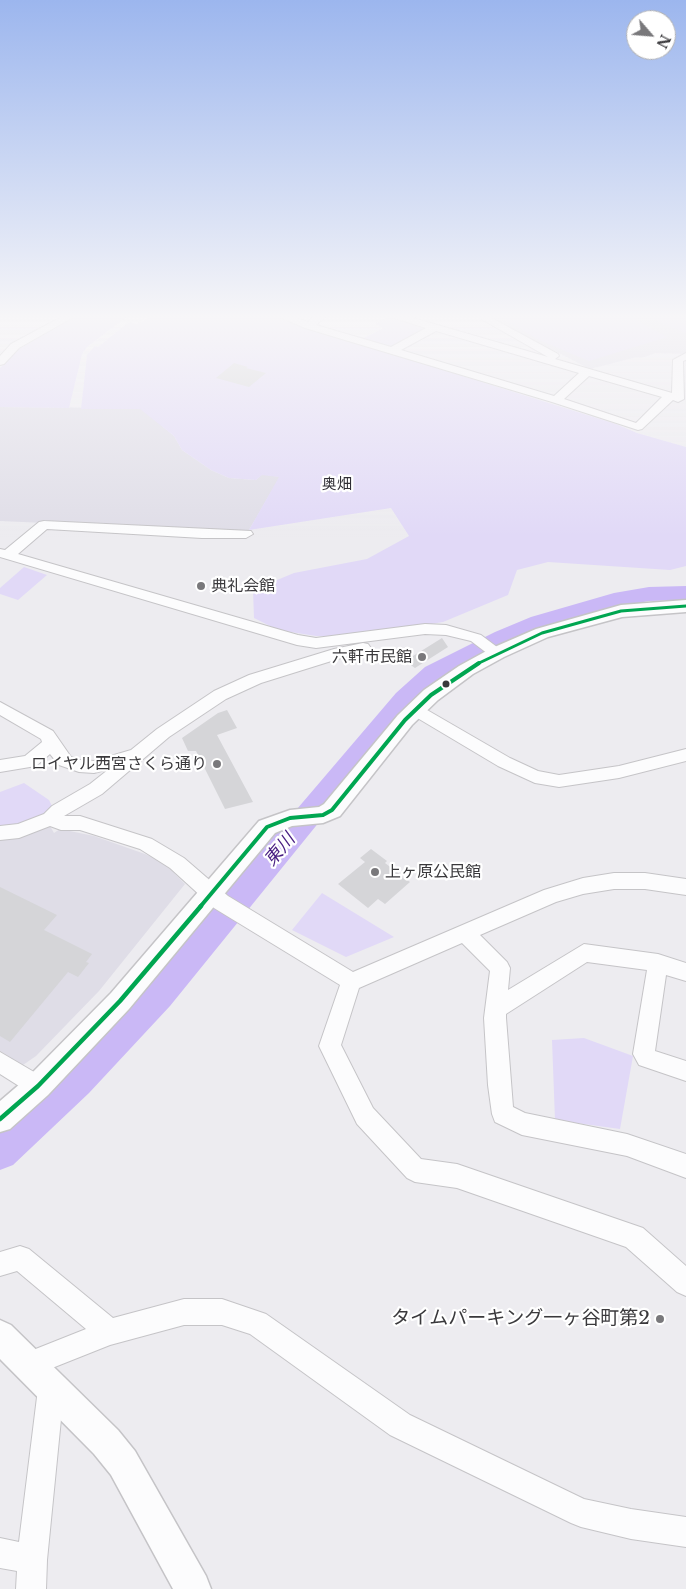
<!DOCTYPE html>
<meta charset="utf-8">
<style>
body{margin:0}
#map{position:relative;width:686px;height:1589px;overflow:hidden;background:#edecf0;font-family:"Libre Baskerville",serif}
canvas{display:block}
.north{position:absolute;left:626px;top:10px;width:50px;height:50px;box-sizing:border-box;background:#fff;border:1px solid #b0b0b1;border-radius:50%;rotate:117deg;font-size:14px;font-weight:700;line-height:20px;text-align:center;color:#3a393c}
.north::after{content:'';display:block;margin:auto;width:18px;height:22px;background:#79787b;clip-path:polygon(50% 0,100% 100%,50% 72%,0 100%)}
</style>
<div id="map">
<canvas width="686" height="1589"></canvas>
<div class="north">N</div>
</div>
<script>
const ctx = document.querySelector('canvas').getContext('2d');
ctx.lineJoin = 'round';
function fillPath(path, color) { ctx.fillStyle = color; ctx.fill(path, 'evenodd'); }
const poly = rows => new Path2D(rows.map(r => 'M' + r).join(''));
function trace(path, color, width, dash) { ctx.strokeStyle = color; ctx.lineWidth = width; ctx.lineCap = dash ? 'butt' : 'round'; ctx.setLineDash(dash || []); ctx.stroke(path); }
function drawText(font, color, halo, rows, align = 'center') {
  ctx.font = font + ' "Libre Baskerville","Noto Sans JP",serif'; ctx.lineWidth = 4.5; ctx.setLineDash([]); ctx.textBaseline = 'middle'; ctx.strokeStyle = halo; ctx.fillStyle = color; for (const [text, x, y, turn = 0] of rows) {
    ctx.save(); ctx.translate(x, y); ctx.rotate((+turn || 0) * Math.PI / 180); ctx.textAlign = isNaN(turn) ? turn : align; if (halo) ctx.strokeText(text, 0, 0); ctx.fillText(text, 0, 0); ctx.restore();
  }
}
fillPath(poly([
 [484,315,686,315,686,354,655,353,645,357,633,358,590,369],
 [0,407,141,408,174,436,182,450,211,470,229,478,256,480,262,474,280,477,249,530,202,530,0,521],
 [50,826,54,833,60,829,94,836,145,854,164,863,185,884,99,991,36,1056,23,1065,0,1051,0,837]
]), '#dfdde7');
fillPath(poly([
 [77,315,129,315,87,347,82,354,69,408,0,407,0,368,19,349],
 [152,315,273,315,306,327,616,424,637,433,686,447,686,566,670,570,548,562,517,570,508,595,443,622,360,636,316,636,278,630,254,618,253,590,294,573,367,559,409,536,391,508,249,530,279,477,262,475,256,480,229,478,211,470,182,450,174,436,140,409,81,409,87,355,95,346,98,347,129,322,137,324],
 [513,315,628,315,667,337,589,361,539,340,502,318],
 [654,315,686,315,686,333,648,317],
 [392,316,428,328,391,348,362,339,383,328,375,324,387,317],
 [24,567,47,575,18,600,0,594,0,588],
 [24,783,49,800,54,810,49,816,0,830,0,792],
 [322,893,394,937,346,957,292,930],
 [584,1038,633,1056,620,1129,555,1120,552,1040]
]), '#e1d9f7');
fillPath(poly([
 [686,586,686,600,649,601,617,607,547,627,511,642,443,679,414,705,170,1006,89,1093,13,1165,0,1170,0,1128,65,1069,146,986,396,693,425,667,495,632,531,617,614,593,649,587,686,586]
]), '#cab8f6');
fillPath(poly([
 [234,363,248,367,246,368,266,373,249,387,216,378],
 [442,638,448,647,415,668,405,661],
 [227,710,237,728,217,735,253,802,225,809,196,751,188,751,182,738,218,713],
 [371,849,387,861,385,863,410,882,385,904,378,899,368,908,338,884,365,862,360,858],
 [0,887,57,915,44,930,92,954,86,962,89,963,78,977,68,972,10,1042,0,1036]
]), '#d5d5d8');
const minor = poly([
 [65,315,77,315,19,348,4,364,0,365,0,356,11,344,65,315],
 [275,315,288,315,308,322,316,315,327,315,316,325,391,347,426,328,391,317,389,315,403,315,548,357,474,315,486,315,558,354,559,356,555,359,672,393,673,360,686,353,686,360,683,361,684,399,678,402,673,400,642,429,638,430,552,402,305,328,275,315],
 [436,331,579,373,554,396,401,350,436,331],
 [589,376,662,397,636,423,564,399,589,376],
 [44,521,251,531,253,534,246,538,202,538,47,529,18,554,298,635,316,638,425,624,446,625,481,635,505,653,502,657,497,658,492,657,471,641,446,635,425,634,316,648,297,645,0,557,0,549,5,550,39,522,44,521],
 [363,643,368,644,371,648,368,652,341,658,261,683,226,699,169,737,102,794,64,816,80,816,152,839,184,858,228,896,353,972,544,890,583,878,614,873,645,873,686,879,686,895,645,889,614,889,583,894,556,902,480,935,507,962,510,968,508,990,584,944,658,954,686,963,686,981,666,975,655,1051,686,1061,686,1081,639,1065,633,1054,647,970,587,962,506,1014,506,1018,513,1107,525,1113,627,1134,686,1154,686,1178,627,1156,522,1135,495,1122,492,1114,488,1085,484,1018,490,971,462,943,359,988,341,1045,373,1108,421,1159,457,1164,643,1228,686,1266,686,1296,677,1292,626,1247,457,1188,415,1182,407,1178,357,1124,319,1046,340,985,214,908,170,868,140,849,80,830,61,830,50,826,19,838,0,840,0,826,18,824,44,814,52,806,90,784,109,769,94,773,79,772,59,765,50,754,36,766,0,772,0,760,25,756,42,742,41,739,0,715,0,702,53,731,71,757,80,760,94,761,131,750,157,729,214,691,249,675,334,649,363,643],
 [415,703,510,758,538,771,559,775,619,766,686,749,686,761,619,778,559,787,535,783,498,766,409,713,407,709,409,705,415,703],
 [0,1052,46,1079,49,1086,46,1093,38,1097,30,1093,0,1074,0,1052],
 [20,1246,29,1249,113,1318,184,1299,222,1299,266,1314,410,1415,584,1499,631,1509,686,1517,686,1547,631,1539,581,1527,571,1523,390,1435,250,1334,222,1325,184,1325,110,1345,27,1378,18,1374,14,1365,18,1356,86,1329,17,1271,0,1276,0,1252,20,1246],
 [51,1376,61,1379,64,1389,47,1560,46,1589,16,1589,17,1571,0,1568,0,1538,19,1542,38,1389,41,1379,51,1376]
]);
const tertiary = poly([
 [686,600,686,612,622,617,548,637,504,657,473,674,438,700,412,725,340,816,323,823,292,826,275,833,129,1009,48,1095,10,1129,0,1132,0,1101,28,1077,111,993,259,821,290,810,319,807,324,804,398,715,424,690,459,666,490,649,536,629,621,605,686,600],
 [0,1320,11,1325,118,1430,135,1451,206,1576,211,1589,173,1589,111,1475,94,1454,0,1359,0,1320]
]);
trace(minor, '#c5c4c7', 2);
trace(tertiary, '#c5c4c7', 3);
fillPath(minor, '#fcfcfd');
fillPath(tertiary, '#fcfcfd');
trace(poly([
 [477,664,542,633,621,611,686,606]
]), '#00a651', 3);
trace(poly([
 [200,907,267,827,290,818,323,815,332,810,405,720,431,695,479,663]
]), '#00a651', 4);
trace(poly([
 [0,1119,38,1086,120,1001,201,906]
]), '#00a651', 4.5);
const sky = ctx.createLinearGradient(0, 0, 0, 537);
sky.addColorStop(0, '#9cb6ee');
sky.addColorStop(0.59, '#f7f6f8');
sky.addColorStop(1, '#f7f6f800');
ctx.fillStyle = sky;
ctx.fillRect(0, 0, 686, 537);
for (const [x, y, r, color] of [
 [201,586,5,"#79787b"],
 [422,657,5,"#79787b"],
 [446,684,4.5,"#3a393c"],
 [217,764,5,"#79787b"],
 [375,872,5,"#79787b"],
 [660,1319,5,"#79787b"]
]) { const dot = new Path2D(); dot.arc(x, y, r, 0, 2 * Math.PI); ctx.fillStyle = color; ctx.fill(dot); trace(dot, '#fff', 2); }
drawText('15px', '#302f35', '#fff', [
 ["奥畑",337,485]
]);
drawText('16px', '#3a393c', '#fff', [
 ["典礼会館",211,586],
 ["六軒市民館",412,657,"right"],
 ["ロイヤル西宮さくら通り",207,764,"right"],
 ["上ヶ原公民館",385,872]
], 'left');
drawText('italic 18px', '#471c81', '#fff', [
 ["東川",280,850,-50]
]);
drawText('19px', '#3a393c', '#fff', [
 ["タイムパーキング一ヶ谷町第2",650,1319]
], 'right');
</script>
